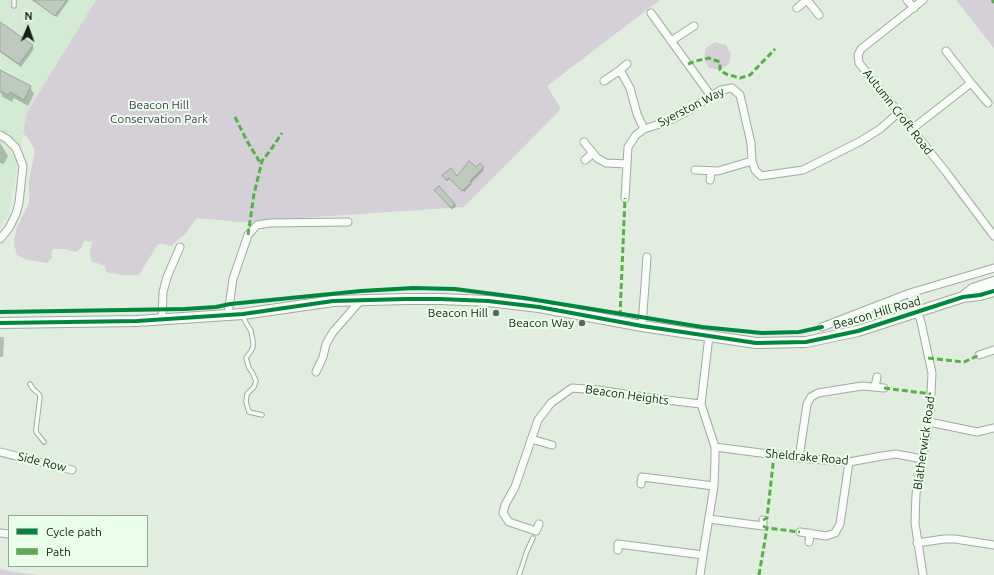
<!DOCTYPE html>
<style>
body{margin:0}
#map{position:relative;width:994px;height:575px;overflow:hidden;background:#e0eddf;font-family:Ubuntu,sans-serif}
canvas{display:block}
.legend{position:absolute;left:8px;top:515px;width:140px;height:52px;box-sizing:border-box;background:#eaffea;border:1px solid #96a696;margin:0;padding:5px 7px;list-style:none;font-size:12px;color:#172017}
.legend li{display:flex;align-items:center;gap:8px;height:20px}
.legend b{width:20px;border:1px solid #96a696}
.north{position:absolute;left:8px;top:8px;width:40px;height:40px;-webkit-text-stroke:3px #eaffea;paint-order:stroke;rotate:2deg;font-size:11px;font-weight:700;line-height:16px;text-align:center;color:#172017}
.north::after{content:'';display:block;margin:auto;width:14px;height:18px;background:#172017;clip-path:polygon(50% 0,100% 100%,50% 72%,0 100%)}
</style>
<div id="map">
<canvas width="994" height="575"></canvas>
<ul class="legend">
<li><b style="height:5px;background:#00873e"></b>Cycle path</li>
<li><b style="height:5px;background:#55b145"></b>Path</li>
</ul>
<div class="north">N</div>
</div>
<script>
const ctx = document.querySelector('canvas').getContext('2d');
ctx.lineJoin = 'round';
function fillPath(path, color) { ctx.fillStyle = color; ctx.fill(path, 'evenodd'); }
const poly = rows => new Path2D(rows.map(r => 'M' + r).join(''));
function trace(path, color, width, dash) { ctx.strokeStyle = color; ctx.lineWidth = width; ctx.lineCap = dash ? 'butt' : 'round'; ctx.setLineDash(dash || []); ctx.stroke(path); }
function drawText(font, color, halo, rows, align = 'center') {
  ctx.font = font + ' Ubuntu,sans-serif'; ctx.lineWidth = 4; ctx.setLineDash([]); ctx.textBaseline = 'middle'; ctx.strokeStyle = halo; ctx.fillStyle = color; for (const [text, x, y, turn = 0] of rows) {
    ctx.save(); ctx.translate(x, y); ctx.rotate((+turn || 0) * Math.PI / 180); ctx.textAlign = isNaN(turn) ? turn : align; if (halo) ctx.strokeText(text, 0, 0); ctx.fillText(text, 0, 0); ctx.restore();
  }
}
fillPath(poly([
 [0,0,96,0,27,112,8,215,0,226]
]), '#d3ead3');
fillPath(poly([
 [96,0,660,0,547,86,561,109,464,207,240,222,197,218,193,223,186,233,171,246,164,244,158,244,139,275,123,275,106,272,105,266,91,261,90,252,92,242,84,241,81,248,76,252,65,249,54,249,51,252,52,258,47,263,28,260,17,255,14,244,16,229,29,203,29,181,35,150,30,141,23,133,27,112],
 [956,0,994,0,994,48],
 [715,42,726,45,731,54,729,64,720,70,709,68,704,59,706,48],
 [0,569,14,572,39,575,0,575]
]), '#d5d0d8');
fillPath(poly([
 [32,0,69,0,57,17],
 [0,28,32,45,34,49,21,67,0,52],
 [0,71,30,87,34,94,28,106,14,98,12,102,3,97,0,91],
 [0,143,8,156,4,164,0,163],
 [480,164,484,170,471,183,472,184,464,192,450,179,447,181,444,175,457,178,476,168],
 [437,192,455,204,456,206,452,210],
 [0,337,3,337,4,339,3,357,0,357]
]), '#0003');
const building = poly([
 [33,0,67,0,55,16,33,0],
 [0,22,33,45,19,64,0,51,0,22],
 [0,70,31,86,24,100,10,92,8,95,0,91,0,70],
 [469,161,476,167,480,163,484,167,470,181,472,182,462,191,449,178,446,180,442,175,451,168,457,176,469,161],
 [439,186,455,204,451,208,434,190,439,186]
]);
fillPath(building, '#becabe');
trace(building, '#9aa59a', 1);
const lane = poly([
 [14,0,14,6],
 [243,315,245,321,251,331,253,342,253,347,251,351,246,358,249,368,252,372,256,381,254,387,247,394,246,402,249,412,262,415],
 [30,384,33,389,39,394,40,397,36,429,36,432,44,442],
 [519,575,527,551,533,538]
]);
const street = poly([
 [807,0,819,15],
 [907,0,914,8],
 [923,0,861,49,858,55,859,63,946,172,994,236],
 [797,8,807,0],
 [651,13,711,96],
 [671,41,694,26],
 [946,51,971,83],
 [620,70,627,64],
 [604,81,620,70,630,88,637,114,644,129],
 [912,129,971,83,988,103],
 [0,135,7,139,16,148,23,166,19,203,16,214,9,228,0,239],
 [584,142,597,158,606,163,627,164],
 [585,160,593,153],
 [695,170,718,171,752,161],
 [710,180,711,171],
 [625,198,628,147,636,135,644,129,666,122,686,112,721,90,732,88,740,95,751,143,752,161,755,170,761,176,803,170,859,142,880,129,898,113],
 [910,293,921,322,932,373,931,394,929,422,916,494,915,523,923,575],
 [228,314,233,279,248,235,257,225,270,223,348,222],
 [162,319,163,292,167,277,180,247],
 [642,326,647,257],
 [822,327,910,293,994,268],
 [979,355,994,350],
 [316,372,323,357,326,344,333,332,361,300],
 [875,387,877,377],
 [929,422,977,432,994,428],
 [531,439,552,445],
 [715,447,799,458,849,462,882,456,896,454,922,459],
 [0,452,72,470],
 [799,458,807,404,811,397,818,393,862,386,884,388],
 [641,484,642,477,714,486],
 [709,519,763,526,763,520],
 [539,524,536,531,509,522,503,513,505,505,515,487,538,420,551,403,572,388,598,390,658,399,701,404],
 [800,532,826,536,835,533,840,524,849,462],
 [0,533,9,534],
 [809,542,810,533],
 [917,543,944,539,955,539,994,545],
 [618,550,618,544,703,555],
 [700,575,703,555,714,486,715,459,715,447,701,404,709,336]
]);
const secondary = poly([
 [964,296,973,289,994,282],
 [0,323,137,321,243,314,333,301,406,299,440,299,488,301,539,307,642,326,709,336,756,343,806,342,858,331,963,297,980,295,994,291]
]);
trace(lane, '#a0aba0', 5.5);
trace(street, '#a0aba0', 9);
trace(secondary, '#a0aba0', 12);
trace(poly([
 [259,0,218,38,212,60,214,97,223,109,233,116,252,127,271,133,292,133,341,115,399,78,411,58,424,0]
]), '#d1d5d1', 1.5, [1, 3]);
trace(lane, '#fafcfa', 3.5);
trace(street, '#fafcfa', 7);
trace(secondary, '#fafcfa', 10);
trace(poly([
 [992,0,994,3],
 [688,64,696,61,709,58,720,62,720,70,726,74,740,78,750,75,775,49],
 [235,117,247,141,261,164],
 [248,235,254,194,262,161,272,148,282,133],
 [620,316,625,198],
 [928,358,964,362,979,355],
 [884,388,931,394],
 [763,520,767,518,774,455],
 [763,526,767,528,800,532],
 [759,575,767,528]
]), '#55b145', 3, [6, 3]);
trace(poly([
 [0,312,185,309,216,307,230,304,361,291,413,288,455,289,524,298,702,327,762,333,799,332,822,327],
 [0,323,137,321,243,314,333,301,406,299,440,299,488,301,539,307,642,326,709,336,756,343,806,342,858,331,963,297,980,295,994,291]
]), '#00873e', 4);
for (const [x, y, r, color] of [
 [496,313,4,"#5d685d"],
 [582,323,4,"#5d685d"]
]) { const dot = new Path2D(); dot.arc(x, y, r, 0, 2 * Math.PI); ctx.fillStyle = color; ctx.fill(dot); trace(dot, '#eaffea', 1.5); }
drawText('12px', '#563562', '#eaffea', [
 ["Beacon Hill",159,105],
 ["Conservation Park",159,119]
]);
drawText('12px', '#172017', '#eaffea', [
 ["Syerston Way",691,107,-27],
 ["Autumn Croft Road",898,112,52],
 ["Beacon Hill Road",877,313,-16],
 ["Beacon Heights",627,395,8],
 ["Blatherwick Road",924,443,-82],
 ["Sheldrake Road",807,457,5],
 ["Side Row",42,462,14]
]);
drawText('12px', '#172017', '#eaffea', [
 ["Beacon Hill",488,313],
 ["Beacon Way",574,323]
], 'right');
</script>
